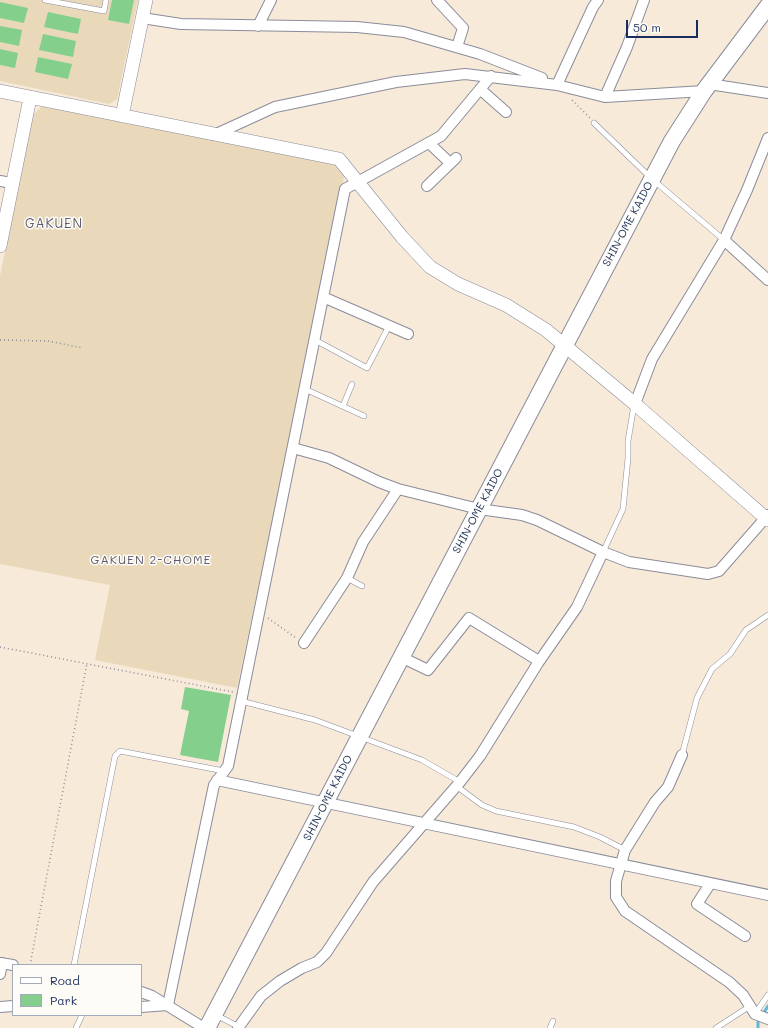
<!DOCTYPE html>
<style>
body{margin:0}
#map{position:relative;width:768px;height:1028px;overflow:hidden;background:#f8ead8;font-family:Mali,sans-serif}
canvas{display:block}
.legend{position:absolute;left:12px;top:964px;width:130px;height:52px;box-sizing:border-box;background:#fdfcf7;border:1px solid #a3aaba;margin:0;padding:5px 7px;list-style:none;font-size:12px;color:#1b2f5e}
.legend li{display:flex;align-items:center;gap:8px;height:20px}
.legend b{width:20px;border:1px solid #a3aaba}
.scale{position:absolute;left:626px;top:20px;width:72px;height:18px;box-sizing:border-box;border:2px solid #1b2f5e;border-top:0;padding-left:5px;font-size:12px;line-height:14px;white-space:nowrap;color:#1b2f5e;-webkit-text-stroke:3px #fdfcf7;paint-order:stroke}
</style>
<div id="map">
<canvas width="768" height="1028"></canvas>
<ul class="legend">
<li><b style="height:5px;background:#fff"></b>Road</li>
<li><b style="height:11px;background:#85cf8c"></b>Park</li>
</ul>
<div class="scale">50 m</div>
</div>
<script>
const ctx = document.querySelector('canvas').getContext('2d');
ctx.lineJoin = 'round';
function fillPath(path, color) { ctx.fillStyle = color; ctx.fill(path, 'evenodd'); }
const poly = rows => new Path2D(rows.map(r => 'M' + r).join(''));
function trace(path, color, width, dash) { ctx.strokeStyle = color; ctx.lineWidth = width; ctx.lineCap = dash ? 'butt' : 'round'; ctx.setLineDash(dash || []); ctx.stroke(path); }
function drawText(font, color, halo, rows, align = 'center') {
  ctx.font = font + ' Mali,sans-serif'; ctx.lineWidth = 3; ctx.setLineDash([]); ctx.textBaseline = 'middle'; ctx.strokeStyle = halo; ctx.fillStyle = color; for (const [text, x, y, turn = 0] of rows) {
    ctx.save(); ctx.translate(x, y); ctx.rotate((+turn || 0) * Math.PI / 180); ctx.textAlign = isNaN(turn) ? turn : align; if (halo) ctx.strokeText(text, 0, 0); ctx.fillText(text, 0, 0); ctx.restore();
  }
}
fillPath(poly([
 [0,0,138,0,117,99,109,104,0,81],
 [43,105,335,164,344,177,237,688,95,660,110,585,0,564,0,276,33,115]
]), '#e9d9ba');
fillPath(poly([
 [112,0,134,0,129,24,108,20],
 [0,2,28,8,24,23,0,18],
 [48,12,81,19,78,34,44,27],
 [0,26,22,30,19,46,0,42],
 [43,34,76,41,73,57,39,50],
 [0,49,18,53,15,68,0,65],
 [38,57,72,64,68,79,35,72],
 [185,687,231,695,218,762,180,755,189,711,181,709]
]), '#85cf8c');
trace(poly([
 [758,1028,758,1022,768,1006]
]), '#5eb7dc', 3);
const service = poly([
 [45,0,104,11,106,0],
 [594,123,652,179,724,240],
 [315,340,367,368,389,326],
 [305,389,364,416],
 [343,406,352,384],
 [603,552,623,509,628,458,628,441,634,405],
 [347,578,362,586],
 [241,701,315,720,422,760,460,782,459,788,482,805,496,811,574,827,600,837,625,850],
 [682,755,697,698,712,669,730,654,746,630,768,615],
 [74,965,115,756,120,751,224,771],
 [755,1014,768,995],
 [216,1015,239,1027],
 [76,1028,82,1015],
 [550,1028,553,1021],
 [716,1028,750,1006]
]);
const minor = poly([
 [437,0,463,28,457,47],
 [142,18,181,24,357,27,404,32,480,54,542,78],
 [258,26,271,0],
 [709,84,768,93],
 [557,85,593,7,598,0],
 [480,89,506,112],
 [605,97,627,47,644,0],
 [214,135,275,107,396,82,465,74,557,85,605,97,704,91],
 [429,143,450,163],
 [0,181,12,183],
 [427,186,456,158],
 [724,240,768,280],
 [323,297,408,334],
 [635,404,652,359,724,240,747,190,768,138],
 [293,448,329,458,379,482,398,489,479,509,522,515,537,520,603,552,629,562,708,574,719,571,768,515],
 [304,643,347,578,363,542,398,489],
 [401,657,428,670,469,618,539,661],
 [682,755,668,787,655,802,625,850,616,881,616,897,625,911,729,982,743,995,755,1014,768,1019],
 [217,780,768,895],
 [710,884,697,904,745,936],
 [0,963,13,965],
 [0,974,2,963],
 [141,992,152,996,204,1028],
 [168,1005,214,785,228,766,345,189,441,136,491,76],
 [0,1007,13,1006],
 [141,1007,168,1005],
 [238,1028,261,996,280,981,302,968,317,962,326,953,373,882,460,782,480,756,538,663,577,607,603,552]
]);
const tertiary = poly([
 [0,91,339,159,402,237,430,267,458,284,506,305,546,330,635,404,768,520],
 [122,116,146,0],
 [0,246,30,98]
]);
const primary = poly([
 [207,1028,672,141,704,91,768,6]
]);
trace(service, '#8a8c9b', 6);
trace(minor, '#8a8c9b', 12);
trace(tertiary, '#8a8c9b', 14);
trace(primary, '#8a8c9b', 18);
trace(poly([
 [572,100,590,118],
 [0,340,48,341,83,348],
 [268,618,296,638],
 [0,647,233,692],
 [30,965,87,663]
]), '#8a8c9b', 1.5, [1, 3]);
trace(service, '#fff', 5);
trace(minor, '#fff', 10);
trace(tertiary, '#fff', 13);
trace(primary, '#fff', 16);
drawText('11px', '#1b2f5e', '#fdfcf7', [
 ["SHIN-OME KAIDO",628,224,-62],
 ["SHIN-OME KAIDO",478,511,-62],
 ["SHIN-OME KAIDO",328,798,-63]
]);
ctx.letterSpacing = '1px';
drawText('12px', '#5e5b6e', '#fdfcf7', [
 ["GAKUEN 2-CHOME",151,560]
]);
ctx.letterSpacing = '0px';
ctx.letterSpacing = '1px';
drawText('13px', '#5e5b6e', '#fdfcf7', [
 ["GAKUEN",54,224]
]);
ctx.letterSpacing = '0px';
</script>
